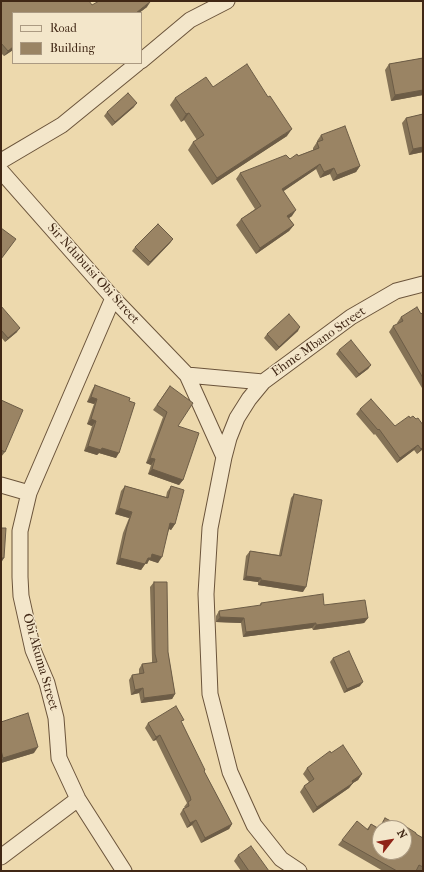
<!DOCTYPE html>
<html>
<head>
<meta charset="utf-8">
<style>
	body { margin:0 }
	#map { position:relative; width:424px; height:872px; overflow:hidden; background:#edd9ad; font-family:"IM FELL French Canon",serif }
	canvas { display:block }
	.frame { position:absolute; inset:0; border:2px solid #402715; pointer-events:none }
	.legend { position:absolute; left:12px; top:12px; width:130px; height:52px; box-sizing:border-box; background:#f3e6ca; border:1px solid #ab9a82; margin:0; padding:5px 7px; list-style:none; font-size:12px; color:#402715 }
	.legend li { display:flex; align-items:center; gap:8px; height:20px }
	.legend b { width:20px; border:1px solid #ab9a82 }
	.north { position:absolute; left:372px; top:820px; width:40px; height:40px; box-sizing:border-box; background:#f3e6ca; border:1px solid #ab9a82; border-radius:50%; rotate:59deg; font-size:11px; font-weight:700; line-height:16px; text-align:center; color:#402715 }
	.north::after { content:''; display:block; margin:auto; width:14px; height:18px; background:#8f2418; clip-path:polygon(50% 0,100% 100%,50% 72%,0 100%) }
</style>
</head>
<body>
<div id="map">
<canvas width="424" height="872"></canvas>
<div class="frame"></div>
<ul class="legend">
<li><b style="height:5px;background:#f3e6ca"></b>Road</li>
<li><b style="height:11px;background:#9a8464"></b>Building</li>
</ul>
<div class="north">N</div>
</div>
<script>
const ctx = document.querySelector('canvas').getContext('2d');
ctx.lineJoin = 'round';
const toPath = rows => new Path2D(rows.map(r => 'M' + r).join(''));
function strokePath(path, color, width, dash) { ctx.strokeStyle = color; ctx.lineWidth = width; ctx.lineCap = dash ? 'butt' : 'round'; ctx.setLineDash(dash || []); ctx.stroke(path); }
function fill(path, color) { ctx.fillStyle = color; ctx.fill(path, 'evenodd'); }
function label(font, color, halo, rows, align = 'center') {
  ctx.font = font + ' "IM FELL French Canon",serif'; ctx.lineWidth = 3; ctx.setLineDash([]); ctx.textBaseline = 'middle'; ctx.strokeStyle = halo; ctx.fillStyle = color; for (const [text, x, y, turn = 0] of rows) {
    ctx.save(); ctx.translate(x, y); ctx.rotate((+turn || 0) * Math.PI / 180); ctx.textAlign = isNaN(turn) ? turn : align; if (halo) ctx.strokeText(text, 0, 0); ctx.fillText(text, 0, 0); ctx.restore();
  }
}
const minor = toPath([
	[141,61,190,20,227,1],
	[1,161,62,125,138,63],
	[1,171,113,298,187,375,224,457,210,528,206,594,210,694,230,772,254,825,281,859,299,871],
	[113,298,29,493,20,531,20,577,21,596,33,650,47,683,56,718,59,758,78,799,124,871],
	[187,375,263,382,351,317,396,291,423,284],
	[224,457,229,438,237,418,249,399,263,382],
	[1,485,29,493],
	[1,857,78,799]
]);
const wall = toPath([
	[1,1,92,5,147,7,139,13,13,13,13,50,4,56,1,53],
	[423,58,423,95,391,101,385,70,389,64],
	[213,87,287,136,212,185,188,150,193,142,197,140,184,120,181,122,170,105,175,98],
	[134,107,112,126,104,116,107,112],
	[423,114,423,152,409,155,402,123,406,118],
	[321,135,360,166,356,172,333,181,330,174,320,178,316,169,283,191,292,216,289,218,294,225,289,231,256,254,236,225,241,219,255,209,236,179,240,173,290,159,313,150,313,148,317,142,317,141],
	[173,239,170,243,148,266,132,251,135,247],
	[1,306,17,332,5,342,1,337],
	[423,312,423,388,422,388,389,332,393,326,398,324,397,323,401,317,421,314],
	[298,331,276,351,264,338,267,334],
	[339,350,371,365,368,369,356,378,336,354],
	[95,385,129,401,116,458,99,453,97,455,84,451,92,426,87,424,94,404,87,402,92,390],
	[170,386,178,426,183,480,179,485,148,474,151,465,146,463,163,417,153,410],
	[1,400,5,452,1,457],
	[360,409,395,426,423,449,417,454,414,450,397,463,375,434,374,435,356,414],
	[125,486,166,497,167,492,171,486,175,524,171,530,169,529,158,563,149,560,147,564,146,563,141,570,116,564,123,533,129,518,115,514,121,491],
	[294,494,303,592,258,585,258,582,243,580,246,556,250,551,279,555,291,498],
	[154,582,168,652,175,694,172,699,141,703,139,693,131,695,129,680,132,675,139,674,139,669,142,664,152,663,152,659,150,587],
	[261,603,324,605,368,618,364,623,313,630,312,628,243,637,241,623,216,622,216,616,219,611,259,606],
	[333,658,360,686,344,693,330,662],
	[1,722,34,753,1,763],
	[148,723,182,723,204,771,232,824,229,829,201,843,192,825,187,828,180,814,183,809,185,808,184,807,187,803,186,801,156,740,153,741,145,728],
	[331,753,362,774,358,780,353,783,349,788,313,813,300,792,304,786,309,782,303,774,307,768],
	[385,818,423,838,423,871,416,870,416,871,383,871,338,845,342,840,367,829,371,824,379,828],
	[238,855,269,871,241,871,234,861]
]);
const shadedWall = toPath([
	[151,1,147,7,139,13,136,13],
	[13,47,13,50,4,56,8,51],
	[423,90,423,95,391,101,395,95],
	[137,103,134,107,112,126,115,122],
	[189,113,184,120,181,122,186,114],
	[292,129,287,136,212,185,217,178],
	[423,147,423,152,409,155,413,149],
	[320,164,316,169,278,195,282,189],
	[360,166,356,172,333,181,337,175],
	[334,168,330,174,320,178,324,172],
	[296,210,292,216,283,222,287,216],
	[294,225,289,231,256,254,260,248],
	[173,239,170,243,148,266,150,262],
	[300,327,298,331,276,351,279,347],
	[20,328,17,332,5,342,8,338],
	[371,365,368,369,356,378,359,374],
	[91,397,97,399,94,404,87,402],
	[91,419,96,421,92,426,87,424],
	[418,445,414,450,397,463,400,458],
	[88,446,102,448,119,453,116,458,99,453,97,455,84,451],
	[423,447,423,449,417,454,421,449],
	[150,458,155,459,151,465,146,463],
	[152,469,183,480,179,485,148,474],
	[119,508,132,512,129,518,115,514],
	[170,523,175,524,171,530,167,528],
	[152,554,162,557,158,563,149,560,147,564,144,563],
	[1,558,4,558,1,563],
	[120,558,145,564,141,570,116,564],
	[246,576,261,578,258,582,243,580],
	[261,580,306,587,303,592,258,585],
	[220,617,244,618,241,623,216,622],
	[368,618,364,623,313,630,316,625],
	[316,623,312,628,243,637,246,632],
	[363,682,360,686,344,693,347,689],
	[143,688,139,693,131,695,135,690],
	[175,694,172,699,141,703,144,698],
	[160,735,156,740,153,741,156,737],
	[38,747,34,753,1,763,1,761,3,758],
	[362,774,358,780,353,783,349,788,313,813,317,807,352,781],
	[196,820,192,825,187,828,190,823],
	[232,824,229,829,201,843,205,838]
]);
const building = toPath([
	[1,1,89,1,92,5,99,1,151,1,136,13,13,13,13,47,8,51,1,43,1,1],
	[423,58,423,90,395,95,389,64,423,58],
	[247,64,268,97,270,96,292,129,217,178,193,142,204,135,189,113,186,114,175,98,206,77,213,87,247,64],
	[128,93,137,103,115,122,107,112,128,93],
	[423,114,423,147,413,149,406,118,423,114],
	[345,126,360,166,337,175,334,168,324,172,320,164,282,189,296,210,287,216,294,225,260,248,241,219,261,206,240,173,286,155,290,159,297,154,298,156,319,148,317,142,323,140,321,135,345,126],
	[158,224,173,239,150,262,135,247,158,224],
	[1,228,16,239,1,259,1,228],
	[1,306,20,328,8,338,1,330,1,306],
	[417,307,421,314,423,312,423,378,393,326,403,321,401,317,417,307],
	[289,314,300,327,279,347,267,334,289,314],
	[351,340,371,365,359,374,339,350,351,340],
	[95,385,130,398,129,401,135,403,119,453,102,448,101,450,88,446,96,421,91,419,97,399,91,397,95,385],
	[170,386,193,403,178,426,199,433,183,480,152,469,155,459,150,458,167,412,157,405,170,386],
	[371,399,395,426,409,416,410,418,413,416,416,419,418,418,423,425,423,447,421,449,418,445,400,458,379,429,378,430,360,409,371,399],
	[1,400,23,410,5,452,1,450,1,400],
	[125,486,168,498,171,486,184,490,175,524,170,523,162,557,152,554,151,558,148,558,145,564,120,558,127,527,132,512,119,508,125,486],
	[294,494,322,500,306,587,261,580,261,578,246,576,250,551,281,556,294,494],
	[1,528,6,528,4,558,1,558,1,528],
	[154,582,167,582,168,652,175,694,144,698,143,688,135,690,132,675,144,673,142,664,157,662,155,654,154,582],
	[323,594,324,605,365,600,368,618,316,625,316,623,246,632,244,618,220,617,219,611,261,605,261,603,323,594],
	[349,651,363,682,347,689,333,658,349,651],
	[176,706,184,720,181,721,205,770,204,771,232,824,205,838,196,820,190,823,183,809,189,806,188,802,191,800,190,796,160,735,156,737,148,723,176,706],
	[28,713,38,747,3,758,1,750,1,722,28,713],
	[343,745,362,774,352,781,353,783,317,807,304,786,314,779,307,768,330,751,331,753,343,745],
	[385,818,404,828,380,828,380,852,404,852,404,828,405,826,416,833,416,834,423,838,423,867,419,865,416,871,397,871,342,840,357,821,368,830,371,824,379,829,385,818],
	[251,846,269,871,249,871,238,855,251,846]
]);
const streetNames = [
	["Sir Ndubuisi Obi Street",93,274,48],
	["Ehme Mbano Street",319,342,-35],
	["Obi Akuma Street",40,662,74]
];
strokePath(minor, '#6b543b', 17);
strokePath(minor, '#f3e6ca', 15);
fill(wall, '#847256');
fill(shadedWall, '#6c5c46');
fill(building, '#9a8464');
strokePath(building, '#6c5c46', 1);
label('13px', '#402715', '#f3e6ca', streetNames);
</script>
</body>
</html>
